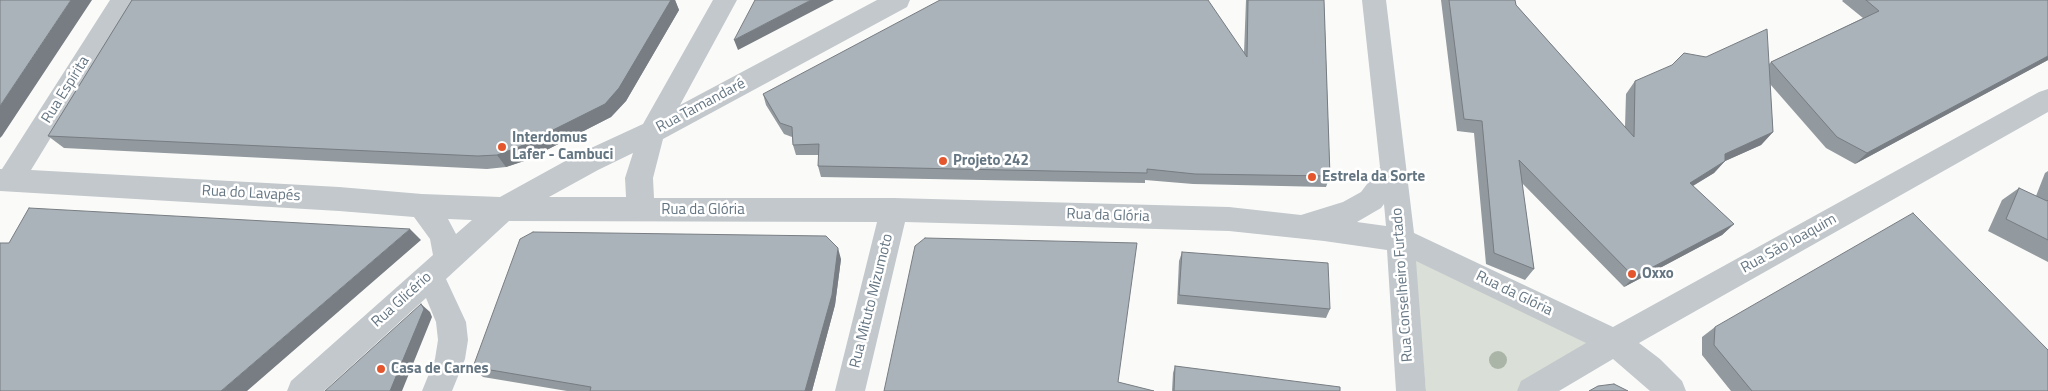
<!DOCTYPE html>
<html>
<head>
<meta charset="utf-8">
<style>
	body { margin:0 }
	canvas { display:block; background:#fafaf8 }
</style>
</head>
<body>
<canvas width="2048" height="391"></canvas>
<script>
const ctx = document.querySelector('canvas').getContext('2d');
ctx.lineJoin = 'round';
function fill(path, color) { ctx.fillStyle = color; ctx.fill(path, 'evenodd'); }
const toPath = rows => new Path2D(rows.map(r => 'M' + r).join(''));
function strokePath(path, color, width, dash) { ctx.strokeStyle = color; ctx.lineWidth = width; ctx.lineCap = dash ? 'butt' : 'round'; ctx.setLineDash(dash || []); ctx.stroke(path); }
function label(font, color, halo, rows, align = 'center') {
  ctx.font = font + ' "Titillium Web",sans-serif'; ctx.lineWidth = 5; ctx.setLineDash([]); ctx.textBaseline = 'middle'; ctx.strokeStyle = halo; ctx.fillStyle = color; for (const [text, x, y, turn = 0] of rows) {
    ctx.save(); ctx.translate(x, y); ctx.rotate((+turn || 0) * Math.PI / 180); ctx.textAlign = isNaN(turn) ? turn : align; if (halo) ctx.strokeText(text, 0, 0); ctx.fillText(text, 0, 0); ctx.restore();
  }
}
const green = toPath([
	[1414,255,1593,346,1517,391,1426,391]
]);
const minor = toPath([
	[110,0,135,0,31,170,339,187,422,194,500,197,578,154,643,124,713,0,737,0,680,105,877,0,910,0,907,7,663,139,653,178,654,198,894,198,1229,207,1301,215,1343,202,1361,192,1380,167,1362,0,1386,0,1414,233,1613,327,2039,92,2048,89,2048,112,1639,343,1660,359,1682,381,1686,391,1650,391,1613,359,1559,391,1517,391,1521,381,1586,343,1416,261,1426,391,1396,391,1387,250,1324,241,1229,231,905,222,865,391,835,391,877,222,509,221,446,279,466,322,468,340,465,359,452,391,422,391,435,359,438,340,436,322,426,298,324,391,287,391,291,381,433,255,430,239,414,217,339,211,0,191,0,169,2,169,110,0],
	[633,153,625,178,626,197,549,197,598,170,633,153],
	[1384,204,1386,226,1357,222,1381,208,1384,204],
	[448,219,472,220,456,234,448,219]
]);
const trees = [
	[1498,360]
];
const wall = toPath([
	[132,0,675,0,679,10,626,101,611,117,527,160,506,167,487,169,64,148,48,136],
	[1246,0,1324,0,1330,176,1326,187,1193,184,1145,180,1145,183,821,177,818,166,819,155,796,155,793,145,792,137,784,134,766,105,763,94,1244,53],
	[1441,0,1515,0,1516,5,1625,127,1626,94,1635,81,1706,57,1769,64,1771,62,1863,18,1842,1,1843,0,2048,0,2048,60,1855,164,1826,148,1770,84,1773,132,1761,145,1725,161,1714,173,1693,186,1734,224,1722,235,1624,287,1522,183,1534,269,1525,280,1486,264,1474,133,1457,131],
	[2048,171,2048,262,1988,231,2002,200,2019,188,2036,196,2045,173],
	[1182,252,1330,309,1326,318,1177,304,1179,261],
	[841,259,835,305,812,391,567,391,483,377,473,367],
	[1715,327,2048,391,1731,391,1702,355,1702,337],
	[1175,366,1340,391,1172,391,1173,373]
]);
const shadedWall = toPath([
	[71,0,92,0,2,136,0,138,0,106],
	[671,0,675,0,679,10,626,101,611,117,527,160,506,167,497,155],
	[811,0,834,0,738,50,734,40],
	[2048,56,2048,60,1855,164,1867,153],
	[1773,132,1761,145,1714,166,1725,154],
	[1725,161,1714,173,1679,194,1690,183],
	[1734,224,1722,235,1624,287,1634,277],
	[410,229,421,240,247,391,221,391],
	[838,248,841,259,835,305,812,391,805,391],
	[421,304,430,312,432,317,402,391,390,391]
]);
const building = toPath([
	[0,0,71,0,0,106,0,0],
	[132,0,671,0,619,88,605,104,519,147,497,155,478,156,48,136,132,0],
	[755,0,811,0,734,40,755,0],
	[940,0,1208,0,1247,57,1248,0,1324,0,1330,176,1195,174,1147,169,1147,173,818,166,819,144,793,145,792,127,780,123,763,94,940,0],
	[1449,0,1515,0,1516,5,1634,137,1635,81,1672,65,1684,53,1706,57,1767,29,1773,132,1725,154,1725,161,1690,183,1734,224,1634,277,1519,160,1534,269,1494,253,1482,121,1464,119,1449,0],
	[1866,0,2048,0,2048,56,1867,153,1837,137,1771,62,1879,11,1866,0],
	[2019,188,2047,201,2048,200,2048,240,2006,219,2019,188],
	[29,208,410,229,221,391,0,391,0,243,9,243,29,208],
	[1913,213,2048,350,2048,391,1752,391,1714,345,1715,327,1913,213],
	[533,232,826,236,838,248,832,295,805,391,590,391,591,387,473,367,520,239,533,232],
	[925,238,1137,243,1118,382,1154,391,884,391,915,246,925,238],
	[1182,252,1328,263,1330,309,1179,295,1182,252],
	[421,304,424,309,390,391,325,391,421,304],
	[1175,366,1340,387,1340,391,1174,391,1175,366],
	[1614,384,1628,391,1589,391,1598,386,1614,384]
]);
const markers = [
	[502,147,5,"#e4572e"],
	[943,161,5,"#e4572e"],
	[1312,177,5,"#e4572e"],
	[1632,274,5,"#e4572e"],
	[381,369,5,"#e4572e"]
];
const streetNames = [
	["Rua Espírita",66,90,-58],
	["Rua Tamandaré",701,106,-28],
	["Rua do Lavapés",251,194,3],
	["Rua da Glória",703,210],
	["Rua da Glória",1108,216,2],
	["Rua São Joaquim",1789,244,-29],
	["Rua Conselheiro Furtado",1403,285,-94],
	["Rua da Glória",1514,294,26],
	["Rua Glicério",402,300,-42],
	["Rua Mituto Mizumoto",872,301,-76]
];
const poiNames = [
	["Interdomus",512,138],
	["Lafer - Cambuci",512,155],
	["Projeto 242",953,161],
	["Estrela da Sorte",1322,177],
	["Oxxo",1642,274],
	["Casa de Carnes",391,369]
];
fill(green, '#dadfd7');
fill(minor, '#c3c8cc');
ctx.fillStyle = '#aab4a7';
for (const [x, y] of trees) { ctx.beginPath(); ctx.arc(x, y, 9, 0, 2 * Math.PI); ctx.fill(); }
fill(wall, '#929a9f');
fill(shadedWall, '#777d82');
fill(building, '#aab3b9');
strokePath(building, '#777d82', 1);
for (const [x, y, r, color] of markers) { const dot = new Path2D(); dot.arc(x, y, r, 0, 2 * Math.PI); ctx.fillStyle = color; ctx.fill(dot); strokePath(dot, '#fff', 2); }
label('15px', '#657683', '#fff', streetNames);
label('bold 15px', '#657683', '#fff', poiNames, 'left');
</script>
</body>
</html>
